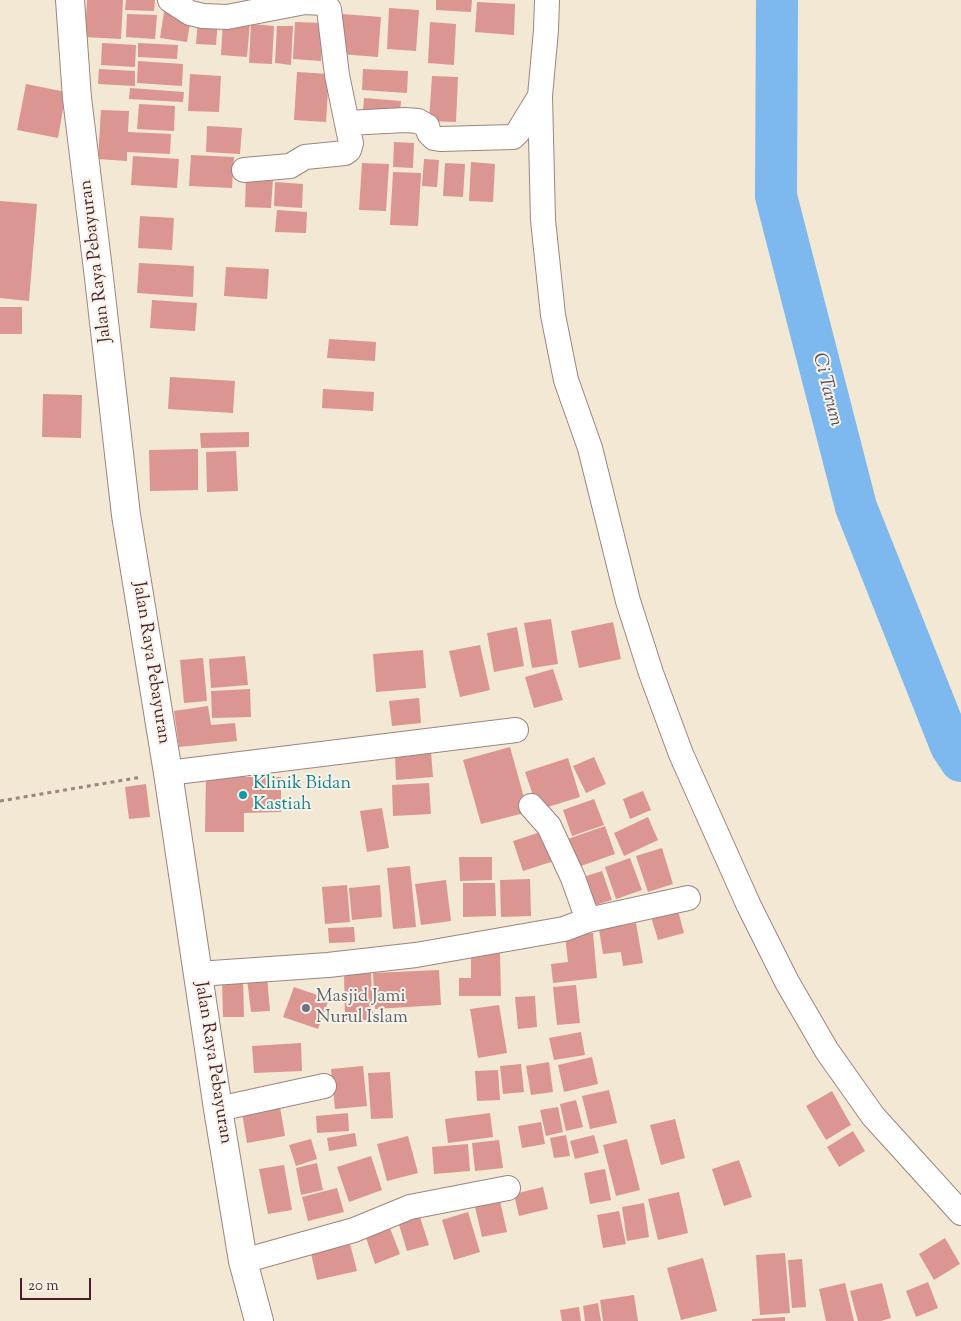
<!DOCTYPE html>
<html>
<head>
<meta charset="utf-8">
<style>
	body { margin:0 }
	#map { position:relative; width:961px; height:1321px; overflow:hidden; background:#f3e8d3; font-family:"Sorts Mill Goudy",serif }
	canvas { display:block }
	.scale { position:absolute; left:20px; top:1278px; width:71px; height:22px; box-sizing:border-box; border:2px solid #4a1f2b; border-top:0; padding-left:6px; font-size:15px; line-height:18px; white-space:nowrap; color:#4a1f2b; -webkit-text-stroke:4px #f7f3e8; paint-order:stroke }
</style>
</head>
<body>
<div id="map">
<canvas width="961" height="1321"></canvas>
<div class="scale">20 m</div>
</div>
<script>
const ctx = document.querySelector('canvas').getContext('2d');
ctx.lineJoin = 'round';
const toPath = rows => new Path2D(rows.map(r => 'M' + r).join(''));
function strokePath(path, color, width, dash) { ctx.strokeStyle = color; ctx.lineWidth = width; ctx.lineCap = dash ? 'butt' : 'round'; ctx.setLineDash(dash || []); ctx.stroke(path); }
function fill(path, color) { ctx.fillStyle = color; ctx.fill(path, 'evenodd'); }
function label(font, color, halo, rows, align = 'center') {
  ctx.font = font + ' "Sorts Mill Goudy",serif'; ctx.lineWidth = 4; ctx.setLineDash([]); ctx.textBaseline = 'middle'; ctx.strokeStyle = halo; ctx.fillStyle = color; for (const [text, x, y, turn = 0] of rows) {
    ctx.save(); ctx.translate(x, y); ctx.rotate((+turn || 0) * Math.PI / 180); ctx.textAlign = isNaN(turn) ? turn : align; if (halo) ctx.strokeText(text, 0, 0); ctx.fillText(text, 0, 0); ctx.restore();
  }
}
const river = toPath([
	[777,0,776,196,856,507,951,746,961,761]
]);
const building = toPath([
	[87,0,123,0,121,39,85,37],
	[126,0,155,0,154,11,125,10],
	[436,0,472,0,471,12,436,10],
	[477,2,515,4,514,35,475,32],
	[389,8,419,10,416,51,387,49],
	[164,12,191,17,187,42,160,38],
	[127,14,157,15,155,39,126,37],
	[342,14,381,17,378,57,340,54],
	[198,19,218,20,216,45,196,44],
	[223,20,250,22,247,57,221,55],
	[295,22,323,23,321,61,293,59],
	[430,22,456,24,454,65,428,63],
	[251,24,274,26,272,64,249,63],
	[277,26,293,26,291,65,275,63],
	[102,43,136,45,135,67,101,65],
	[138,43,178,45,177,59,138,57],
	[138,61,183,64,182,86,137,83],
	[99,69,135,71,135,86,98,84],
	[363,69,408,71,407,93,362,90],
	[297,72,329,74,326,122,294,120],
	[190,74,221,76,219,112,188,111],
	[432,76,458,77,456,122,429,121],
	[26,84,66,92,58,138,17,130],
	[130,88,184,92,183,102,129,99],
	[364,98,401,101,400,113,363,111],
	[139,104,175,106,174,131,137,129],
	[101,110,129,111,128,132,171,134,170,154,127,152,127,161,98,159],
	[207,126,242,128,240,154,206,152],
	[394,142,414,143,413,168,393,167],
	[191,155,234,157,232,188,189,186],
	[133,156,179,159,177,188,131,185],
	[424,159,439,160,437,187,422,186],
	[471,162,495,164,493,202,469,201],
	[362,163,389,164,386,211,359,210],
	[445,163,465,164,463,197,443,196],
	[393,172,421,173,418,226,390,225],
	[246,177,273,179,271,208,245,207],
	[275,182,303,184,302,208,274,206],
	[0,201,37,204,29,301,0,298],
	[277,210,307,212,306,233,275,232],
	[140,216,174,218,172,250,138,248],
	[139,263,194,266,193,297,137,293],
	[226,267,269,269,267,299,224,296],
	[152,300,197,303,195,331,150,328],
	[0,307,22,307,22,334,0,334],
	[329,339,376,342,375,361,327,358],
	[170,377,235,381,233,413,168,409],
	[323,389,374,392,373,411,322,408],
	[43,394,82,395,81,438,42,437],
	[249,432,249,447,201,448,200,433],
	[198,449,198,490,150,491,149,450],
	[236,451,238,491,207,492,206,452],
	[551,619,558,664,532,668,524,623],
	[613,622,621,659,579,668,571,631],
	[517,627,524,666,494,672,487,633],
	[480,645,490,690,460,697,449,651],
	[423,650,426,688,376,692,373,654],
	[245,656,248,685,211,688,209,659],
	[203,658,207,701,184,703,180,660],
	[553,669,563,700,534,708,525,677],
	[250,689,251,717,212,718,211,691],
	[419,698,421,723,392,726,389,701],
	[208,706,211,725,235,723,237,741,179,747,174,711],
	[510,747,528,812,481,824,463,760],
	[431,752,433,777,396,780,395,755],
	[594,757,606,784,586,793,573,766],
	[568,758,580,797,538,810,525,772],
	[206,777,281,777,281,812,244,813,244,832,205,832],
	[429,783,431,814,393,816,392,785],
	[146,784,150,817,129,819,125,787],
	[643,791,651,810,630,819,623,799],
	[594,799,604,825,572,836,563,810],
	[382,808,389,848,367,852,360,811],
	[648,817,658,840,624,856,614,833],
	[605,826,615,854,578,867,568,839],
	[547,830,557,860,523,871,513,841],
	[662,848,673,884,648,892,636,856],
	[459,857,492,857,492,880,460,881],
	[630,858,642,890,616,899,605,867],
	[410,866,416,927,393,929,387,868],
	[602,871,612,900,592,906,583,877],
	[530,879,531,916,501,917,500,880],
	[446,880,451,921,421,925,415,884],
	[463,883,495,883,496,916,463,917],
	[347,885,350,922,325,924,322,887],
	[380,885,382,917,352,920,349,888],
	[676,903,684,933,658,940,649,910],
	[636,923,643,963,623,966,621,952,603,954,599,929],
	[354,927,355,942,329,943,328,928],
	[593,933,597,978,553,983,551,964,568,962,565,936],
	[500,953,501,996,459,996,459,978,471,978,471,954],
	[439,970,441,1005,375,1009,373,973],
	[371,972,373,1020,345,1021,344,973],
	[267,977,270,1011,251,1012,247,979],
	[243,978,244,1017,223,1017,222,979],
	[576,985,580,1023,557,1025,553,987],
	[294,987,329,999,318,1029,283,1017],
	[535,996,537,1027,518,1029,515,997],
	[499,1005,507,1053,478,1058,470,1009],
	[581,1032,585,1055,554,1060,549,1038],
	[301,1043,302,1071,254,1073,252,1046],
	[592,1057,598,1084,564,1092,558,1065],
	[549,1062,553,1092,531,1095,526,1066],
	[521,1064,524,1092,503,1094,500,1066],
	[363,1066,367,1106,335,1109,331,1069],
	[498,1070,500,1100,477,1101,475,1071],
	[390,1072,393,1118,371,1119,368,1073],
	[609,1090,617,1123,590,1129,582,1096],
	[832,1091,851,1125,826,1140,806,1106],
	[576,1100,583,1127,566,1131,560,1104],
	[280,1107,285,1136,247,1143,242,1113],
	[558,1107,563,1132,546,1136,540,1110],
	[348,1113,349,1131,317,1133,316,1116],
	[490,1113,493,1137,448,1143,445,1119],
	[675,1119,685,1158,661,1165,650,1125],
	[541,1122,545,1144,522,1148,518,1126],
	[853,1131,865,1151,839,1167,827,1147],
	[355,1133,357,1146,329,1151,327,1138],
	[566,1135,570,1156,554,1158,550,1138],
	[594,1135,599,1153,575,1159,570,1141],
	[408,1136,418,1173,387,1181,377,1144],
	[311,1139,317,1159,296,1166,289,1145],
	[627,1139,640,1190,616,1196,603,1145],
	[499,1140,503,1168,475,1171,472,1143],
	[468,1144,470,1171,434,1174,432,1147],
	[371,1156,382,1190,349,1202,337,1167],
	[739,1160,752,1197,724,1206,712,1169],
	[317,1163,323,1190,301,1195,296,1168],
	[284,1165,292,1210,268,1214,259,1169],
	[605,1169,611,1200,590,1204,584,1173],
	[543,1187,548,1209,519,1216,514,1194],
	[337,1188,344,1212,308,1221,302,1197],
	[498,1192,507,1232,482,1237,473,1198],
	[679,1192,688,1233,658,1240,648,1199],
	[644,1203,649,1237,627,1241,622,1207],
	[418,1211,429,1245,407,1251,397,1218],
	[619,1211,626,1244,603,1248,597,1215],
	[468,1212,480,1252,454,1260,442,1220],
	[388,1223,400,1254,375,1264,364,1232],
	[945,1238,960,1264,934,1280,919,1254],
	[349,1240,357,1271,317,1280,310,1249],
	[785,1253,790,1313,760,1315,756,1255],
	[703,1258,717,1311,681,1320,667,1268],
	[802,1259,806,1307,792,1308,788,1260],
	[928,1282,938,1308,916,1317,906,1291],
	[845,1283,854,1321,826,1321,819,1289],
	[882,1283,891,1318,881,1321,858,1321,850,1291],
	[634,1295,638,1321,603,1321,600,1300],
	[598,1303,601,1321,585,1321,583,1306],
	[579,1307,581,1321,562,1321,560,1310],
	[785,1317,785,1321,752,1321,752,1319]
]);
const path = toPath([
	[0,801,142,777]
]);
const street = toPath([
	[170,0,190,13,203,16,227,17,305,2,323,3,329,9,337,75,351,143,349,150,345,153,305,157,290,166,244,170],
	[547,0,546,30,540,96,543,220,553,315,566,380,590,448,628,601,651,673,681,754,749,906,787,982,827,1051,873,1116,961,1213],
	[347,123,405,120,418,121,427,126,429,133,434,138,440,139,513,137,518,132,540,96],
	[168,773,516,730],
	[531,806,549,826,573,878,588,920],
	[198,974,328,965,416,955,564,929,588,920,688,898],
	[218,1109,324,1086],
	[243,1261,354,1230,410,1207,508,1188]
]);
const secondary = toPath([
	[70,0,77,98,99,278,126,515,168,773,218,1109,243,1261,259,1321]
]);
const markers = [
	[243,795,5,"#0f9aa8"],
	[306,1008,5,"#6b7280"]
];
const streetNames = [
	["Jalan Raya Pebayuran",97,261,-97],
	["Jalan Raya Pebayuran",150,663,81],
	["Jalan Raya Pebayuran",212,1063,81]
];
const cultureNames = [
	["Klinik Bidan",253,785],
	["Kastiah",253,806]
];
const worshipNames = [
	["Masjid Jami",316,998],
	["Nurul Islam",316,1019]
];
const waterNames = [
	["Ci Tarum",826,390,76]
];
strokePath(river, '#7db9ef', 42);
fill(building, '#db9691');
strokePath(street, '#9e847f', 26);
strokePath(secondary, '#9e847f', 30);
strokePath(path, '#9e847f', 3, [4, 4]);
strokePath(street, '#fff', 24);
strokePath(secondary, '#fff', 28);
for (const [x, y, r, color] of markers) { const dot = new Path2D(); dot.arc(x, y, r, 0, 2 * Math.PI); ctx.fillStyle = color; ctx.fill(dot); strokePath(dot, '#f7f3e8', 2); }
label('18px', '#4a1f2b', '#f7f3e8', streetNames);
label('18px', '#0d838f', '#f7f3e8', cultureNames, 'left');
label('18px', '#5b616d', '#f7f3e8', worshipNames, 'left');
label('italic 19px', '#594d66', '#f7f3e8', waterNames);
</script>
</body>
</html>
